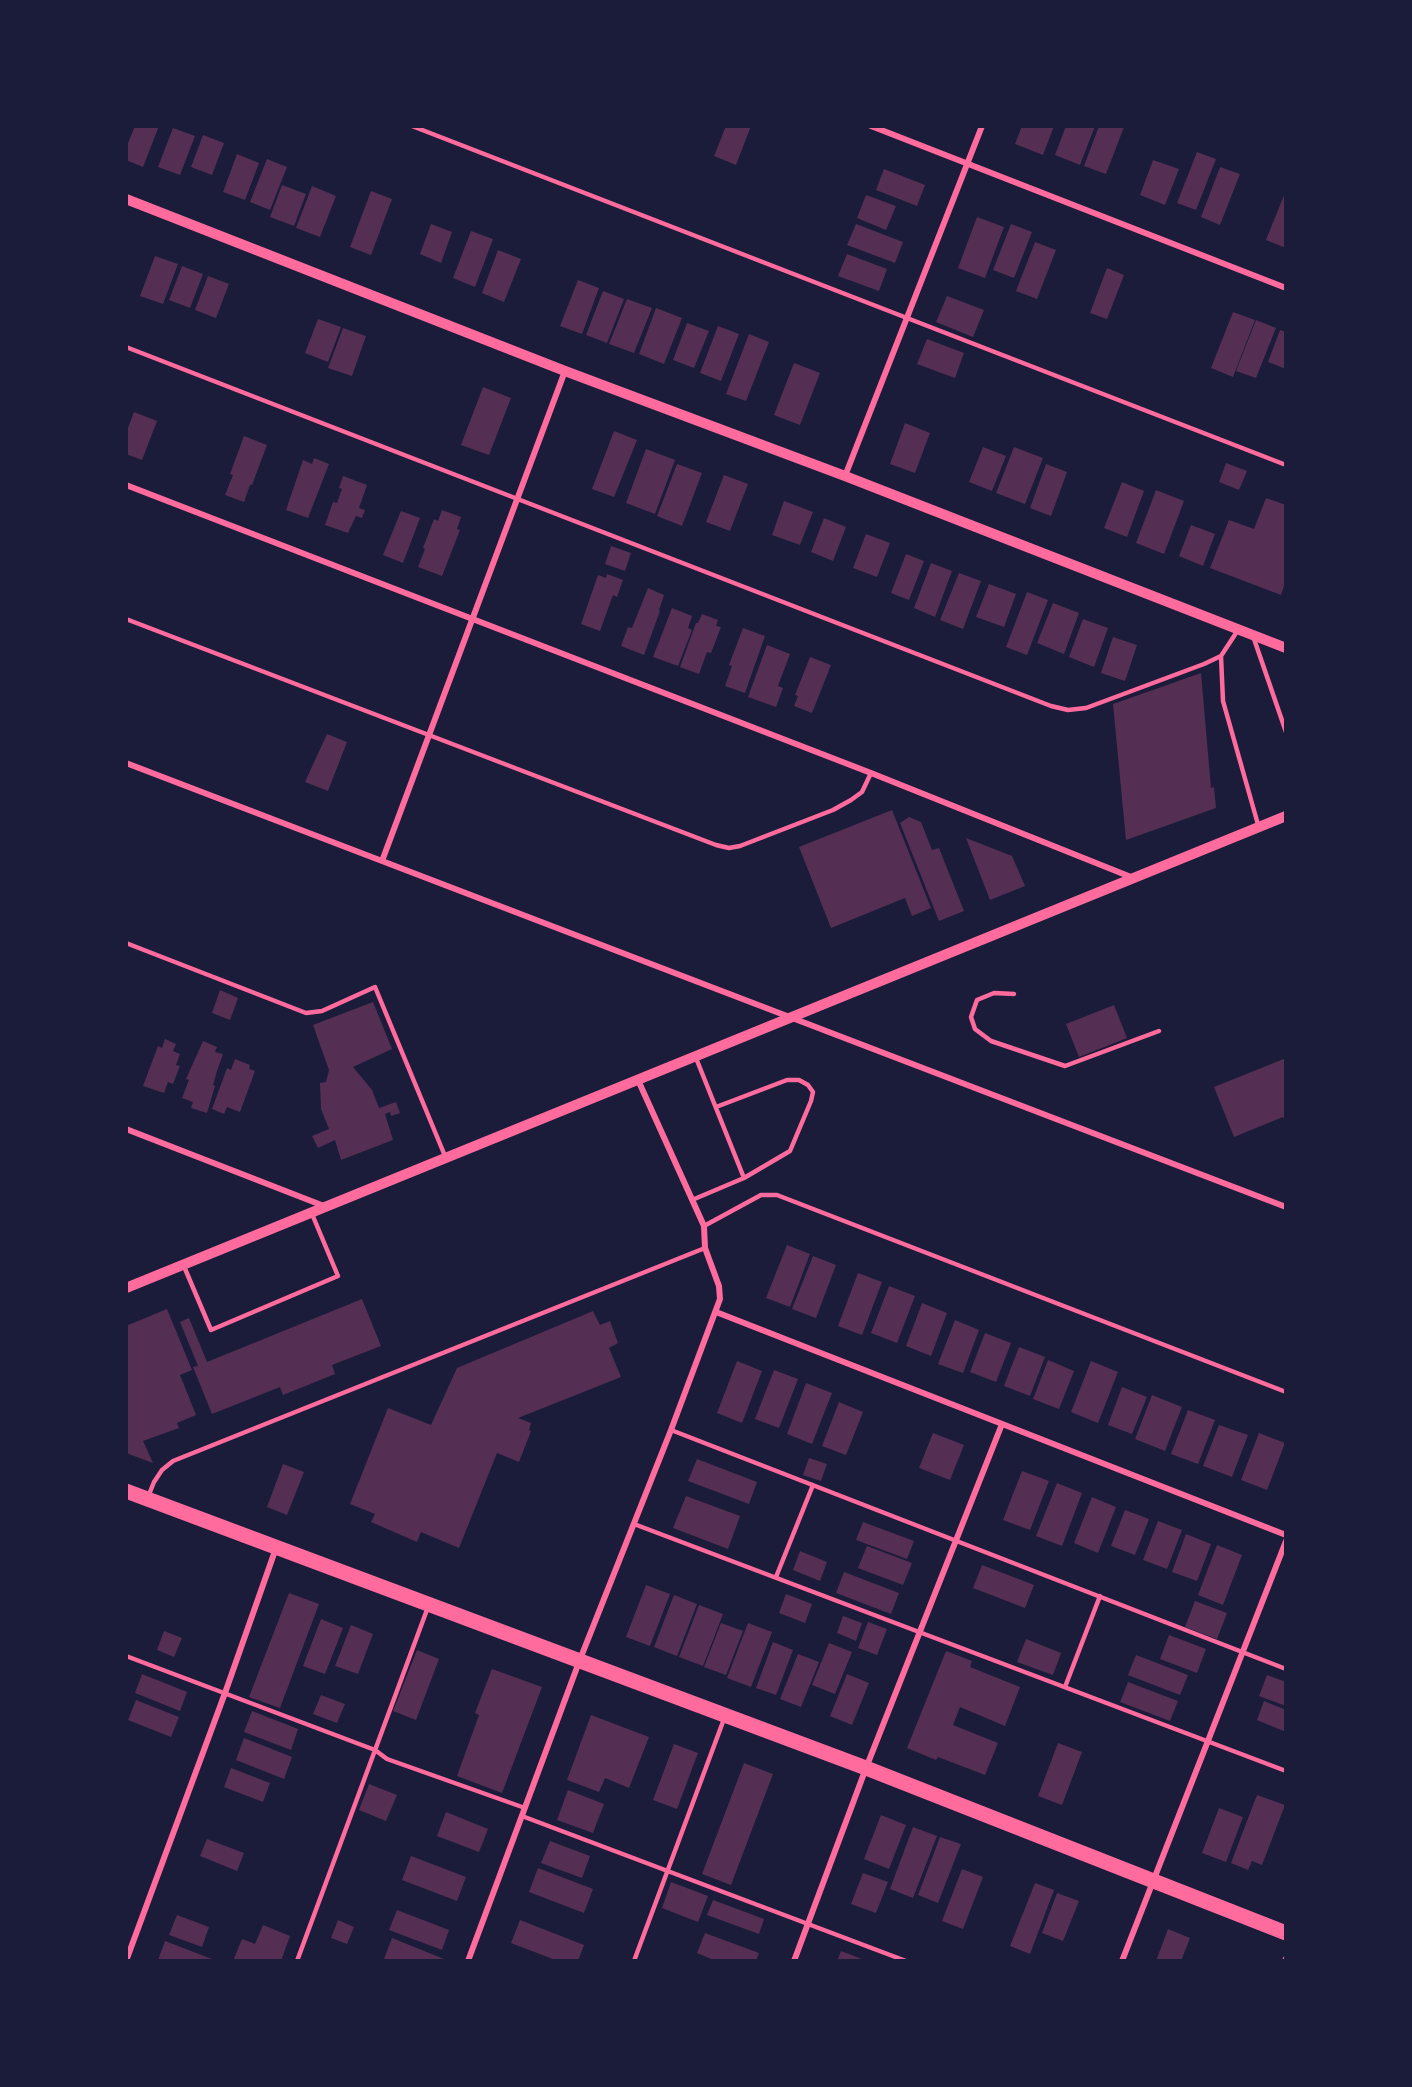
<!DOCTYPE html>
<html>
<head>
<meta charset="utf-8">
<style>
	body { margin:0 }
	#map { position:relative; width:1412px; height:2087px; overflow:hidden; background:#1b1b3a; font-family:"Source Sans 3",sans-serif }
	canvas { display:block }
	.frame { position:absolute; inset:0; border:128px solid #1b1b3a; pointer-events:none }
</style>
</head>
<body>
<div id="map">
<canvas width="1412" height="2087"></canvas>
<div class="frame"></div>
</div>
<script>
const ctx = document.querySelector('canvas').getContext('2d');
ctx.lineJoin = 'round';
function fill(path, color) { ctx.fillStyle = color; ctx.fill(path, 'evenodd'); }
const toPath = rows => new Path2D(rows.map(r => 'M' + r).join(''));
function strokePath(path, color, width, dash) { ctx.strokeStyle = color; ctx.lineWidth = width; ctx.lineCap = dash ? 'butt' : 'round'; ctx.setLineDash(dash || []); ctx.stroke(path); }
const building = toPath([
	[135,126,159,126,143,167,126,160,126,148],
	[726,126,751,126,736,165,714,156],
	[1022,126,1054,126,1043,155,1015,144],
	[1066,126,1095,126,1080,165,1055,155],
	[1099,126,1124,127,1106,174,1084,166],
	[173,128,195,136,180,175,158,167],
	[203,135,224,143,212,175,191,167],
	[1197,152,1216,159,1196,210,1177,203],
	[237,154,259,163,245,200,223,192],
	[267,159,287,167,270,210,250,202],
	[1153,160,1179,169,1165,205,1140,195],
	[1220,167,1240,174,1220,225,1201,217],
	[884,169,925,185,917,206,876,190],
	[282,185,306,194,294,226,270,217],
	[312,186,336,196,320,237,296,228],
	[1286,190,1286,248,1266,240],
	[371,191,392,199,371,255,350,247],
	[866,195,896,206,886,230,857,218],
	[977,217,1004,227,985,278,958,268],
	[431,224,452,232,441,263,420,254],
	[856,224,903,242,895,263,847,245],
	[1011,224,1032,232,1014,278,993,270],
	[471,231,493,239,475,287,453,278],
	[1035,242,1056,250,1037,299,1016,291],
	[498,250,521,259,504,302,482,293],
	[847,254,887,269,879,291,838,276],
	[155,256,178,264,163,304,140,296],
	[182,266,203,274,190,308,169,300],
	[1107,268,1124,275,1107,319,1090,313],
	[208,276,229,284,216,318,195,310],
	[578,280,599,288,582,334,560,326],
	[603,291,624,299,607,343,586,335],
	[947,296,984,310,973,337,936,322],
	[627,299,652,308,634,353,609,344],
	[656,308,682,318,664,364,639,354],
	[1233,312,1255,320,1233,377,1211,368],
	[318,319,341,327,328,362,305,353],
	[1256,320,1276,328,1256,378,1236,371],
	[687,323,709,331,694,368,673,360],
	[718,326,739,334,721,381,700,373],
	[343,328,366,336,352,376,328,368],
	[1280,330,1286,332,1286,369,1268,362],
	[749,334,769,342,746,401,726,394],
	[927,339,964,353,955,378,917,364],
	[794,363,820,373,800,425,774,415],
	[483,387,511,398,489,455,461,445],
	[134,412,157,421,142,460,126,454,126,433],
	[905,423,930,433,915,473,890,464],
	[614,431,637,440,614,497,592,489],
	[244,436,267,445,252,485,250,485,244,502,225,495,233,475,230,474],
	[983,447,1006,456,992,491,969,482],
	[1014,447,1043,458,1025,504,996,493],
	[646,449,675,460,655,514,626,503],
	[314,458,329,464,308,518,286,510,303,460,312,464],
	[1226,463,1247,471,1239,490,1219,482],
	[677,464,702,473,682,526,657,516],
	[1046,464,1067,472,1051,516,1030,508],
	[724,475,748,484,730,531,706,522],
	[343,476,367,485,359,508,365,510,362,518,356,516,348,533,325,525,333,502,337,503,342,489,339,488],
	[1122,482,1144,491,1127,537,1104,528],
	[1156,490,1184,501,1164,554,1136,543],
	[1266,498,1286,505,1286,580,1281,595,1210,568,1229,520,1254,529],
	[784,501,813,512,800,545,772,535],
	[442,510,461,517,457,529,460,530,442,576,418,567,425,549,423,548,434,519,438,521],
	[401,511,420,518,403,563,383,555],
	[824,518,846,527,833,561,811,552],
	[1191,525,1215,534,1203,566,1179,556],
	[866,534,890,543,877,577,853,568],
	[611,546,631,553,625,571,605,564],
	[906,554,924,561,909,600,891,593],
	[931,563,952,571,935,617,914,608],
	[959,573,981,581,963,629,940,620],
	[607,574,623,580,617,597,613,595,600,631,581,624,598,575,606,578],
	[989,584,1016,594,1004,627,976,617],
	[648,588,664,595,659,610,660,611,644,655,621,646,628,627,632,628],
	[1027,592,1048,600,1027,655,1006,647],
	[1053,603,1079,613,1064,654,1037,643],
	[672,608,692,616,688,628,692,630,678,666,653,657],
	[702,614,718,620,716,626,721,627,711,653,707,652,699,674,680,667,696,623,698,623],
	[1083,619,1108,628,1094,667,1069,657],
	[743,628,765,636,745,693,725,686,732,666,729,665],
	[1113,637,1137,645,1125,681,1101,673],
	[767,645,790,654,778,686,783,688,776,707,748,697],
	[810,657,831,665,812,713,794,706,798,696,795,695],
	[1201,673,1211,788,1214,787,1216,808,1126,840,1113,704],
	[327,734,347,742,328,791,305,782],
	[892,810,931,908,912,916,905,898,831,928,799,847],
	[909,817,921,822,932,850,939,848,964,911,939,921,900,823],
	[966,838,1012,856,1025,886,990,900],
	[220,990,238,998,230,1020,212,1013],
	[373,1002,392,1049,353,1067,372,1090,379,1108,396,1102,400,1113,391,1116,390,1112,385,1114,393,1140,341,1160,335,1140,318,1148,312,1136,329,1129,321,1109,320,1083,326,1082,329,1070,313,1025],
	[1114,1005,1127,1038,1079,1057,1066,1024],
	[165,1039,176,1044,173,1051,180,1054,176,1065,180,1066,173,1084,168,1082,164,1093,143,1086,158,1046,162,1048],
	[203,1041,217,1047,215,1052,223,1054,217,1071,213,1085,215,1086,207,1113,191,1108,193,1102,182,1098,189,1080,186,1079],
	[1286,1058,1286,1123,1283,1117,1234,1137,1214,1087],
	[235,1059,250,1065,249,1069,255,1071,240,1112,227,1107,224,1114,212,1109,227,1068,231,1070],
	[787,1245,810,1254,790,1307,766,1298],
	[813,1256,836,1265,816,1318,792,1309],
	[858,1273,882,1282,862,1335,838,1326],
	[889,1286,915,1296,897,1343,871,1333],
	[362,1299,381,1346,332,1365,335,1374,283,1395,280,1387,212,1414,193,1367,198,1366,180,1322,189,1318,207,1362],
	[922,1303,947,1313,931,1356,906,1346],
	[167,1309,192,1370,180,1375,196,1415,177,1423,179,1428,143,1441,153,1463,126,1453,126,1326],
	[593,1311,600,1325,610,1321,618,1343,609,1348,621,1377,518,1418,531,1423,529,1430,531,1431,519,1462,497,1453,459,1548,421,1532,417,1542,371,1522,375,1514,350,1504,388,1408,431,1425,457,1368],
	[955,1320,979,1330,963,1373,938,1364],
	[985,1333,1011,1343,996,1382,970,1372],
	[1019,1347,1045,1357,1030,1396,1004,1386],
	[1048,1360,1074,1371,1059,1409,1033,1399],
	[737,1361,762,1371,742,1423,717,1413],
	[1091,1361,1118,1372,1098,1423,1071,1412],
	[774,1370,798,1379,779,1428,755,1419],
	[806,1383,832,1393,812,1444,787,1434],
	[1122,1387,1147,1397,1132,1434,1108,1425],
	[1152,1395,1182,1407,1165,1451,1135,1439],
	[839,1402,863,1412,846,1455,822,1446],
	[1188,1410,1215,1420,1198,1464,1171,1454],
	[1219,1425,1248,1435,1232,1477,1203,1466],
	[933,1433,964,1445,950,1480,919,1468],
	[1259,1433,1285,1443,1267,1490,1241,1480],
	[809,1458,827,1464,821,1481,803,1475],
	[697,1459,757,1482,749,1504,688,1481],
	[283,1464,304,1472,287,1515,267,1507],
	[1022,1471,1049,1481,1030,1530,1003,1520],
	[1057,1483,1082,1493,1062,1546,1036,1536],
	[686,1496,740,1516,728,1549,673,1528],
	[1092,1497,1116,1507,1098,1553,1074,1543],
	[1125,1510,1149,1519,1135,1555,1111,1546],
	[1158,1521,1182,1530,1167,1569,1143,1560],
	[863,1522,914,1541,907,1559,856,1540],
	[1186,1534,1211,1544,1197,1581,1172,1572],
	[1217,1545,1242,1555,1223,1605,1198,1595],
	[867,1546,912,1563,903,1585,858,1568],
	[800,1551,827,1562,820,1581,793,1570],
	[982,1565,1034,1585,1025,1608,973,1588],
	[844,1572,899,1593,891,1614,836,1593],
	[646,1585,670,1594,650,1646,626,1637],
	[289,1593,319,1604,280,1708,249,1697],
	[786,1594,812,1604,805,1623,779,1613],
	[674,1595,697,1604,677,1656,654,1647],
	[1195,1601,1227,1613,1217,1639,1185,1627],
	[699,1605,723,1614,703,1666,679,1657],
	[843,1616,862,1623,856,1641,837,1633],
	[321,1619,343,1628,325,1674,303,1666],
	[868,1622,887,1629,877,1655,858,1648],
	[721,1623,743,1631,726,1675,704,1667],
	[748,1623,772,1632,751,1687,727,1678],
	[351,1625,373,1634,358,1674,335,1666],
	[164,1631,182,1638,174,1657,157,1650],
	[1169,1635,1206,1649,1197,1673,1160,1659],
	[1026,1639,1061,1653,1053,1675,1017,1662],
	[773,1642,793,1650,776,1695,756,1688],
	[829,1643,852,1652,835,1694,812,1685],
	[417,1650,439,1659,416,1720,393,1711],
	[946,1651,972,1661,970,1667,1020,1687,1005,1726,960,1707,953,1725,998,1743,985,1775,938,1757,936,1760,907,1748],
	[798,1654,819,1662,801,1707,780,1699],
	[1136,1655,1188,1675,1180,1695,1128,1675],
	[492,1669,542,1687,502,1793,457,1776,479,1715,475,1713],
	[142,1674,187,1692,180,1711,135,1693],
	[847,1674,869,1683,852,1725,830,1716],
	[1267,1675,1286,1682,1286,1706,1259,1696],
	[1128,1682,1178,1701,1170,1721,1120,1702],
	[321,1695,345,1704,337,1723,313,1714],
	[136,1700,179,1717,171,1737,128,1720],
	[1264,1701,1286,1710,1286,1732,1257,1720],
	[252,1711,298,1729,291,1750,244,1732],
	[591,1715,649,1737,629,1788,605,1778,599,1792,567,1780],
	[244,1738,292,1757,284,1779,236,1760],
	[1058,1743,1082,1752,1062,1805,1038,1796],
	[674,1744,698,1753,677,1809,653,1800],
	[744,1763,773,1774,731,1885,702,1874],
	[231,1768,270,1783,263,1802,224,1787],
	[369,1784,397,1795,386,1821,359,1810],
	[568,1790,604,1804,593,1833,557,1820],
	[1257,1795,1285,1805,1262,1865,1252,1861,1248,1870,1231,1863],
	[1219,1808,1243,1817,1226,1862,1202,1853],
	[446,1812,488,1829,479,1852,437,1836],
	[881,1815,906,1825,889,1869,864,1859],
	[913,1827,937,1836,913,1898,890,1889],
	[940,1837,961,1844,938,1903,918,1895],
	[207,1839,244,1853,237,1871,200,1856],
	[550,1841,590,1856,582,1878,541,1863],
	[411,1856,466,1877,457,1901,402,1880],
	[538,1868,593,1889,584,1913,529,1892],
	[962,1869,983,1877,963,1929,942,1921],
	[863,1873,888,1882,876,1913,851,1904],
	[671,1882,708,1896,698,1922,662,1908],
	[1035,1883,1054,1890,1030,1954,1010,1946],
	[1057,1893,1079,1901,1063,1941,1042,1933],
	[713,1900,764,1919,759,1934,707,1915],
	[397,1910,449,1930,442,1950,389,1930],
	[177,1915,209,1927,202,1947,169,1935],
	[338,1920,354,1927,347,1944,331,1938],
	[520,1920,584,1945,578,1961,558,1961,511,1943],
	[263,1925,290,1936,281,1961,233,1961,242,1939,255,1944],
	[1168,1929,1190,1938,1181,1961,1156,1961],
	[705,1933,759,1953,756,1961,716,1961,697,1953],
	[392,1938,444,1959,443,1961,390,1961,384,1959],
	[165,1941,217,1961,158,1960],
	[841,1951,867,1961,837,1961]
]);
const service = toPath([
	[412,126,1286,465],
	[126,347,1051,706,1068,710,1086,708,1204,664,1221,656,1238,630],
	[126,619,716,845,729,848,740,846,833,810,851,800,862,792,871,773],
	[1253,636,1286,732],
	[1221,656,1223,701,1259,828],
	[126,943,306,1013,322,1011,375,987,445,1156],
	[1014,994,994,993,977,1000,971,1017,975,1029,991,1041,1065,1066,1159,1031],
	[716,1107,787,1080,799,1080,808,1085,813,1092,811,1101,790,1151,744,1178],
	[692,1200,744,1178,696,1058],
	[704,1226,761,1195,777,1195,1286,1392],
	[183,1264,211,1330,338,1276,312,1214],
	[671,1430,1286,1669],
	[148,1497,154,1482,162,1470,173,1461,705,1248],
	[634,1524,1286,1771],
	[776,1577,813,1485],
	[126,1656,375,1750,387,1759,525,1808],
	[1065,1687,1100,1596],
	[522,1816,906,1961],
	[297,1961,428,1607],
	[634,1961,724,1719],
	[1284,1961,1286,1957]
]);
const minor = toPath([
	[871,126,1286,288],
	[845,476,982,126],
	[126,485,871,773,1131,877],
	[126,763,1286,1207],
	[382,861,565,371],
	[126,1129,324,1206],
	[716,1312,1286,1535],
	[126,1961,225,1693,276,1548],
	[468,1961,579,1662,671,1430,720,1299,719,1286,705,1248,704,1226,638,1080],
	[794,1961,866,1768,1002,1424],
	[1122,1961,1286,1541]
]);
const tertiary = toPath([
	[126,199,565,371,845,476,1286,648],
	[126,1288,1286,816]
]);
const primary = toPath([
	[126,1491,866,1768,1286,1933]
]);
fill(building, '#542f53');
strokePath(service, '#ff6b9d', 4.5);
strokePath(minor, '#ff6b9d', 6);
strokePath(tertiary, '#ff6b9d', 10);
strokePath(primary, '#ff6b9d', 15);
</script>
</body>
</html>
